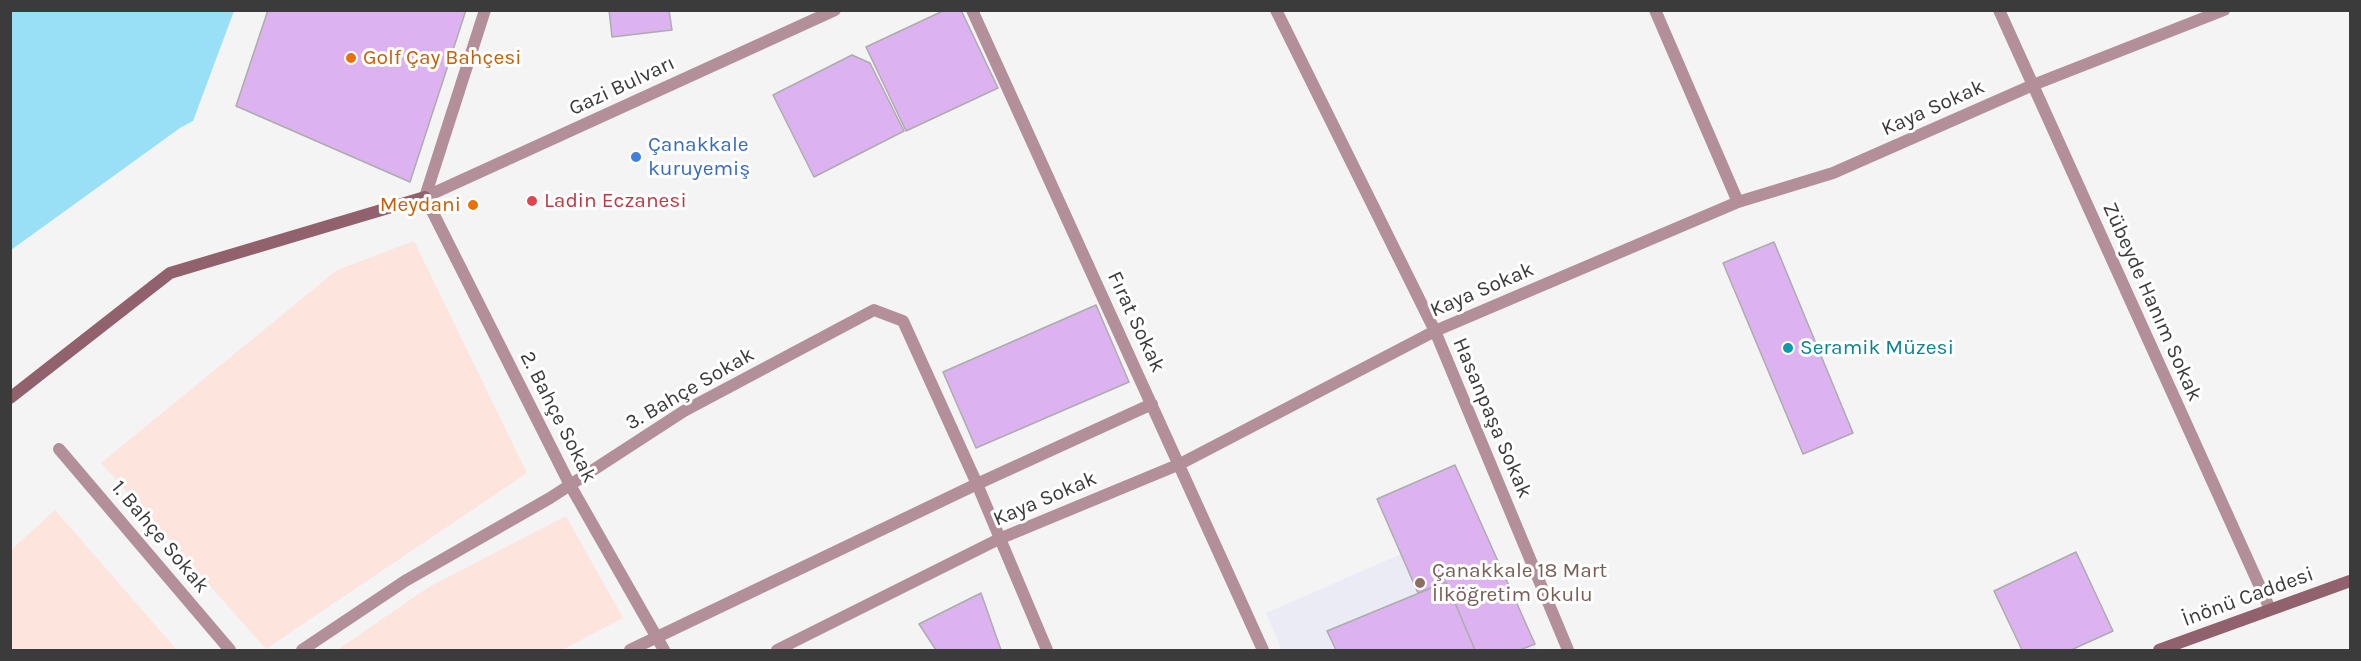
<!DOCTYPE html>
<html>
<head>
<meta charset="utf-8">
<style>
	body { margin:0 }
	#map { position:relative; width:2361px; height:661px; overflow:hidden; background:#f4f4f5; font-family:Karla,sans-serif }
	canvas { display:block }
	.frame { position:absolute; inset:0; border:12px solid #3b3b3b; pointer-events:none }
</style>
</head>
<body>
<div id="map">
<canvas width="2361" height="661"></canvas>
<div class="frame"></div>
</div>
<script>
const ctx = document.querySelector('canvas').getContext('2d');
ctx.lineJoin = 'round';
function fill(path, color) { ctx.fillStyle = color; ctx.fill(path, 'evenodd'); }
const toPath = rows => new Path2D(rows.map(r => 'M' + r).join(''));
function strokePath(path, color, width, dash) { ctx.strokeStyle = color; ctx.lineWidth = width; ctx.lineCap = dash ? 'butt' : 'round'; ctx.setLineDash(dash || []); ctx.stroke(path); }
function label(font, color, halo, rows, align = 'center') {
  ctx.font = font + ' Karla,sans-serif'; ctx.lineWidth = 6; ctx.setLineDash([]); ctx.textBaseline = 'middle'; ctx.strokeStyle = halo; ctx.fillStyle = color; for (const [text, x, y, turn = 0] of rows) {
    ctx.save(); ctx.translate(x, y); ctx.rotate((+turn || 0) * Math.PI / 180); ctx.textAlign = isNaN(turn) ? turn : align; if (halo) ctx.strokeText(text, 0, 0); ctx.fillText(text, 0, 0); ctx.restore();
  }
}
const commercial = toPath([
	[414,241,527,473,266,649,101,463,337,270],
	[55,510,177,650,11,650,11,550],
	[566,516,623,618,562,650,337,650,429,587]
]);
const built = toPath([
	[1455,465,1537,650,1282,650,1266,613,1401,554,1377,499]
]);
const water = toPath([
	[11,10,234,11,193,121,180,128,11,250]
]);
const building = toPath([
	[268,10,466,10,410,182,236,106,268,10],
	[609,10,669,10,672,30,612,37,609,10],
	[945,10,961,10,998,88,906,131,866,47,945,10],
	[852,55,870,63,904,131,814,177,773,95,852,55],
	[1774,242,1853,433,1803,454,1723,263,1774,242],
	[1096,305,1129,382,976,448,943,372,1096,305],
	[1455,465,1535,644,1520,650,1475,650,1446,582,1418,593,1377,499,1455,465],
	[2076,552,2113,631,2071,650,2022,650,1994,591,2076,552],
	[1446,582,1475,650,1336,650,1327,631,1446,582],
	[981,593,1001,650,936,650,919,624,981,593]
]);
const street = toPath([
	[972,10,1263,650],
	[1276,10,1435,331,1568,650],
	[1655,10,1738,202],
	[1999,10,2270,609],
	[425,197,570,485,664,650],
	[425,197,835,10],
	[425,197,485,10],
	[59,449,230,650],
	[302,650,405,581,550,498,684,411,874,310,903,321,977,484,1047,650],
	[630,650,977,484,1152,404],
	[777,650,999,539,1180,464,1435,331,1738,202,1833,173,2033,85,2224,10]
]);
const secondary = toPath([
	[10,398,170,273,425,197],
	[2159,650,2350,581]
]);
const markers = [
	[351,58,6,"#e8710a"],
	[636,157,6,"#3f7fe0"],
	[532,201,6,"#e0444e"],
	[473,205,6,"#e8710a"],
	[1788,348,6,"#0f9aa8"],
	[1420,583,6,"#8d6e63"]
];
const foodNames = [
	["Golf Çay Bahçesi",363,58],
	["Meydani",461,205,"right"]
];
const streetNames = [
	["Gazi Bulvarı",622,86,-25],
	["Kaya Sokak",1933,108,-24],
	["Kaya Sokak",1482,290,-23],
	["Zübeyde Hanım Sokak",2152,302,66],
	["Fırat Sokak",1136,322,65],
	["3. Bahçe Sokak",690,389,-30],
	["2. Bahçe Sokak",558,417,63],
	["Hasanpaşa Sokak",1492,418,67],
	["Kaya Sokak",1045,499,-23],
	["1. Bahçe Sokak",160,537,50],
	["İnönü Caddesi",2248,597,-20]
];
const shopNames = [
	["Çanakkale",648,145],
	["kuruyemiş",648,169]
];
const healthNames = [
	["Ladin Eczanesi",544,201]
];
const cultureNames = [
	["Seramik Müzesi",1800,348]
];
const educationNames = [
	["Çanakkale 18 Mart",1432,571],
	["İlköğretim Okulu",1432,595]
];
fill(commercial, '#fde4dc');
fill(built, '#eaebf4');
fill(water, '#99e0f7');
fill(building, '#ddb2f0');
strokePath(building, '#adacad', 1.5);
strokePath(street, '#b39099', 12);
strokePath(secondary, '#91616d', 12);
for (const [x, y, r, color] of markers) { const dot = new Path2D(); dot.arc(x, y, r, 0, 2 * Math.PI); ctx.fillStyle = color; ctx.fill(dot); strokePath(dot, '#fff', 2); }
label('21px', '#c56008', '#fff', foodNames, 'left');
label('21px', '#3b3b3b', '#fff', streetNames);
label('21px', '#366cbe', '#fff', shopNames, 'left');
label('21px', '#be3a42', '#fff', healthNames, 'left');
label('21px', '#0d838f', '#fff', cultureNames, 'left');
label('21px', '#785e54', '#fff', educationNames, 'left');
</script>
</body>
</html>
